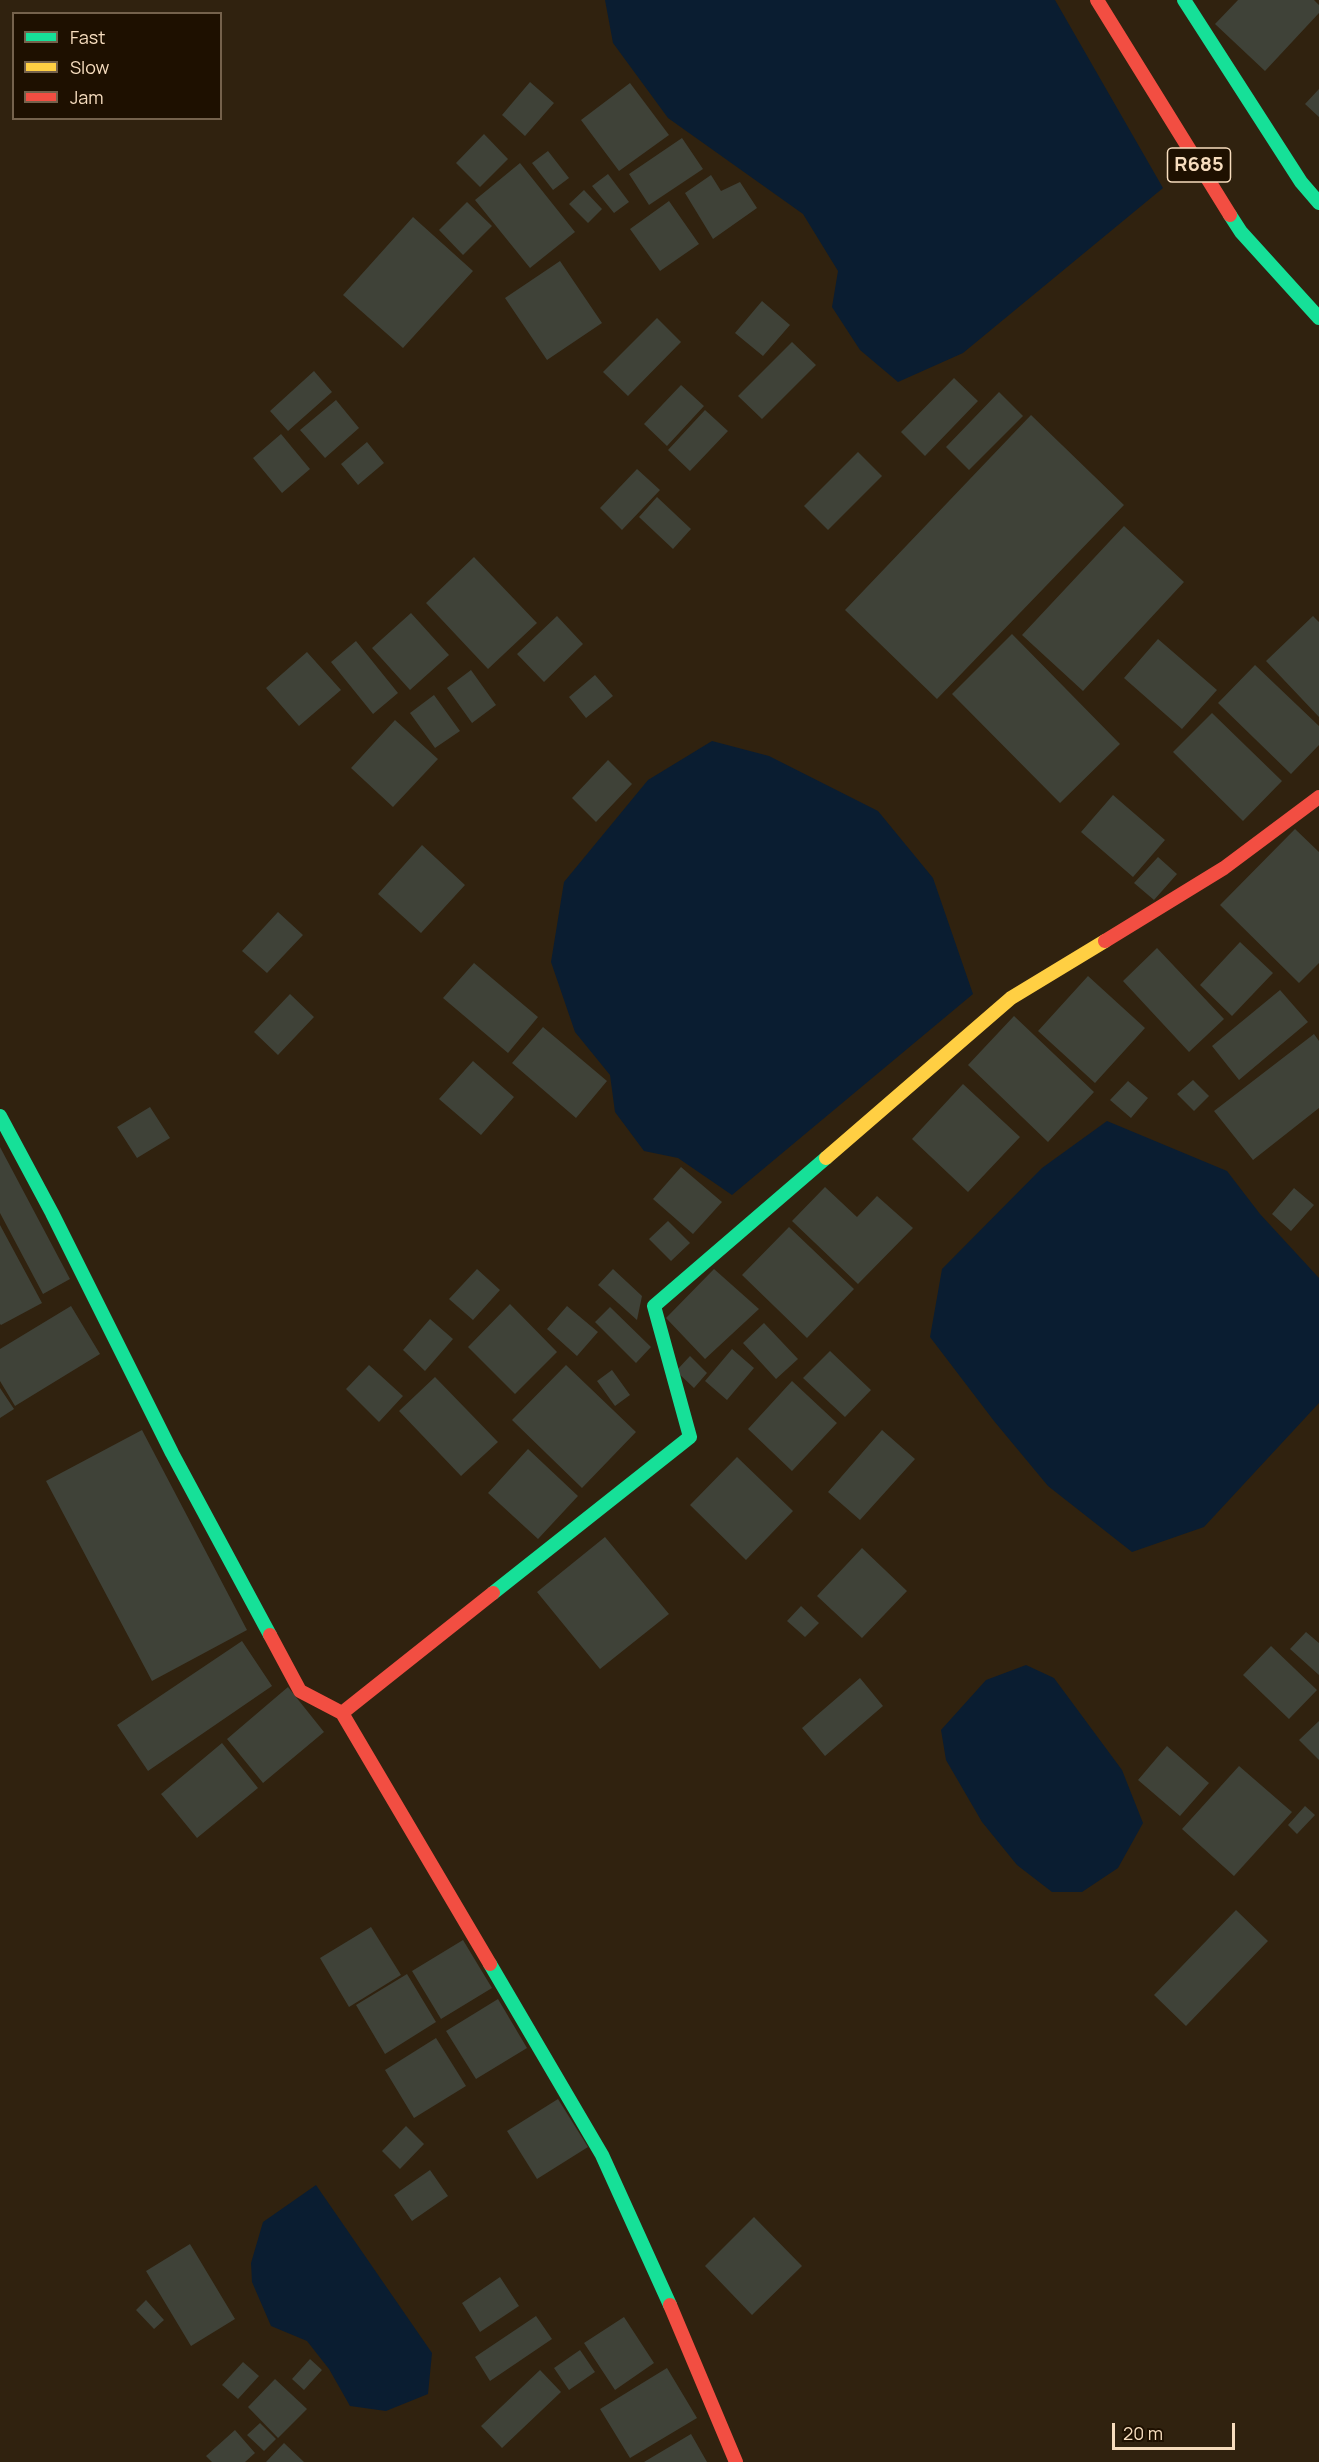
<!DOCTYPE html>
<html>
<head>
<meta charset="utf-8">
<style>
	body { margin:0 }
	#map { position:relative; width:1319px; height:2462px; overflow:hidden; background:#30220f; font-family:Manrope,sans-serif }
	canvas { display:block }
	.legend { position:absolute; left:12px; top:12px; width:210px; height:108px; box-sizing:border-box; background:#1e1000; border:2px solid #75624c; margin:0; padding:8px 10px; list-style:none; font-size:18px; color:#f7ddbe }
	.legend li { display:flex; align-items:center; gap:12px; height:30px }
	.legend b { width:30px; border:2px solid #75624c }
	.scale { position:absolute; left:1112px; top:2423px; width:123px; height:27px; box-sizing:border-box; border:3px solid #f7ddbe; border-top:0; padding-left:8px; font-size:18px; line-height:21px; white-space:nowrap; color:#f7ddbe; -webkit-text-stroke:4px #1e1000; paint-order:stroke }
</style>
</head>
<body>
<div id="map">
<canvas width="1319" height="2462"></canvas>
<ul class="legend">
<li><b style="height:8px;background:#16e098"></b>Fast</li>
<li><b style="height:8px;background:#ffcf43"></b>Slow</li>
<li><b style="height:8px;background:#f24e42"></b>Jam</li>
</ul>
<div class="scale">20 m</div>
</div>
<script>
const ctx = document.querySelector('canvas').getContext('2d');
ctx.lineJoin = 'round';
function fill(path, color) { ctx.fillStyle = color; ctx.fill(path, 'evenodd'); }
const toPath = rows => new Path2D(rows.map(r => 'M' + r).join(''));
function strokePath(path, color, width, dash) { ctx.strokeStyle = color; ctx.lineWidth = width; ctx.lineCap = dash ? 'butt' : 'round'; ctx.setLineDash(dash || []); ctx.stroke(path); }
function label(font, color, halo, rows, align = 'center') {
  ctx.font = font + ' Manrope,sans-serif'; ctx.lineWidth = 4.5; ctx.setLineDash([]); ctx.textBaseline = 'middle'; ctx.strokeStyle = halo; ctx.fillStyle = color; for (const [text, x, y, turn = 0] of rows) {
    ctx.save(); ctx.translate(x, y); ctx.rotate((+turn || 0) * Math.PI / 180); ctx.textAlign = isNaN(turn) ? turn : align; if (halo) ctx.strokeText(text, 0, 0); ctx.fillText(text, 0, 0); ctx.restore();
  }
}
const water = toPath([
	[605,0,1055,0,1163,188,963,353,898,382,860,350,832,307,838,271,803,214,668,118,613,43],
	[712,741,769,756,878,811,933,878,973,994,732,1195,678,1158,644,1151,615,1112,610,1075,575,1032,551,962,564,882,648,780],
	[1107,1121,1227,1171,1260,1214,1319,1278,1319,1403,1204,1527,1132,1552,1048,1486,994,1421,930,1337,942,1269,1042,1168],
	[1026,1665,1054,1678,1122,1770,1143,1823,1118,1868,1082,1892,1052,1892,1017,1865,982,1822,946,1760,941,1730,986,1680],
	[316,2185,432,2353,428,2394,386,2411,350,2406,329,2369,307,2341,271,2326,252,2282,251,2263,263,2222]
]);
const building = toPath([
	[1238,0,1314,0,1319,5,1319,13,1265,71,1215,24],
	[530,82,554,103,525,136,502,115],
	[630,83,669,135,619,171,581,120],
	[1319,89,1319,117,1305,104],
	[484,134,508,159,480,187,456,163],
	[682,138,703,169,649,205,629,174],
	[548,151,569,178,553,190,532,163],
	[520,163,575,232,530,268,475,200],
	[608,174,629,202,614,213,592,186],
	[711,175,721,191,740,182,757,208,713,239,685,193],
	[584,190,602,209,588,223,569,204],
	[669,201,699,244,660,271,630,229],
	[467,202,492,226,463,255,439,230],
	[413,217,473,271,403,348,343,295],
	[560,261,602,323,547,360,505,298],
	[762,301,790,325,763,356,735,333],
	[657,318,681,342,628,396,603,372],
	[792,342,816,365,762,419,738,396],
	[314,371,332,392,288,431,270,411],
	[954,378,978,401,925,456,901,432],
	[681,385,704,406,667,446,644,424],
	[999,392,1023,416,969,470,946,447],
	[336,400,359,428,325,458,300,430],
	[705,410,728,431,690,471,668,450],
	[1031,415,1124,505,937,699,845,610],
	[281,434,310,469,282,493,253,458],
	[367,442,384,463,358,485,341,464],
	[858,452,882,476,828,530,804,506],
	[637,469,660,490,622,530,600,508],
	[657,497,691,529,673,549,639,517],
	[1124,526,1184,582,1083,691,1022,635],
	[474,557,537,623,488,669,426,603],
	[411,613,449,655,410,690,372,648],
	[557,616,583,644,544,682,517,654],
	[1313,616,1319,622,1319,717,1266,661],
	[1012,634,1120,744,1060,803,952,694],
	[1158,639,1217,690,1182,729,1124,678],
	[356,641,398,693,373,714,331,662],
	[307,652,341,690,299,726,266,688],
	[1255,665,1319,726,1319,745,1291,774,1218,703],
	[471,670,496,705,472,723,447,688],
	[595,675,613,696,586,718,569,697],
	[434,695,460,731,435,748,410,713],
	[1212,713,1282,781,1243,821,1173,752],
	[395,720,438,759,393,807,351,768],
	[608,760,632,784,596,822,572,798],
	[1113,795,1165,840,1133,877,1081,832],
	[1295,829,1319,852,1319,963,1299,983,1220,905],
	[422,845,465,885,421,933,378,894],
	[1158,857,1177,874,1154,900,1134,883],
	[278,912,303,935,267,973,242,951],
	[1240,942,1273,973,1232,1016,1200,985],
	[1157,948,1224,1019,1189,1052,1123,981],
	[474,963,538,1017,508,1053,443,998],
	[1088,976,1145,1028,1095,1083,1038,1031],
	[1280,990,1308,1022,1239,1080,1212,1046],
	[290,994,314,1017,278,1055,254,1032],
	[1014,1016,1094,1092,1048,1142,968,1065],
	[543,1027,607,1081,576,1118,512,1063],
	[1314,1034,1319,1041,1319,1108,1253,1160,1214,1111],
	[473,1061,514,1097,481,1135,439,1099],
	[1193,1080,1209,1096,1194,1111,1177,1094],
	[1128,1081,1148,1098,1131,1118,1110,1100],
	[963,1084,1020,1137,968,1192,912,1139],
	[150,1107,170,1138,137,1158,117,1127],
	[0,1147,70,1279,43,1294,0,1213],
	[681,1167,722,1202,693,1234,653,1199],
	[825,1187,857,1217,877,1196,913,1228,858,1284,792,1221],
	[1294,1188,1314,1205,1291,1231,1272,1214],
	[668,1221,690,1243,671,1261,649,1239],
	[0,1225,42,1303,1,1325,0,1324],
	[789,1227,854,1289,807,1338,742,1275],
	[477,1269,500,1290,473,1320,449,1299],
	[613,1269,642,1296,637,1320,598,1285],
	[714,1269,759,1309,705,1359,666,1318],
	[510,1304,557,1352,515,1394,468,1347],
	[71,1306,100,1354,15,1406,0,1381,0,1349],
	[567,1306,598,1332,577,1356,547,1329],
	[610,1307,651,1347,636,1363,595,1322],
	[430,1319,453,1339,425,1371,403,1350],
	[764,1323,798,1359,776,1379,743,1343],
	[732,1349,754,1368,727,1400,705,1381],
	[830,1351,871,1390,845,1417,803,1378],
	[690,1356,707,1373,694,1388,676,1371],
	[369,1365,403,1396,379,1422,346,1389],
	[566,1365,636,1432,582,1488,512,1420],
	[612,1370,630,1395,615,1406,597,1381],
	[435,1377,498,1442,461,1476,399,1411],
	[792,1381,837,1423,792,1471,748,1429],
	[0,1388,14,1409,0,1418],
	[142,1430,247,1630,152,1681,46,1481],
	[882,1430,915,1459,860,1520,828,1492],
	[528,1449,578,1496,538,1539,488,1493],
	[737,1457,793,1511,746,1560,690,1505],
	[605,1537,669,1614,600,1669,537,1592],
	[862,1548,907,1591,862,1638,817,1596],
	[801,1606,819,1623,805,1637,787,1621],
	[1306,1632,1319,1643,1319,1675,1290,1649],
	[242,1641,272,1686,148,1771,117,1725],
	[1271,1646,1317,1690,1289,1719,1243,1675],
	[860,1678,883,1706,825,1756,802,1728],
	[288,1687,324,1732,263,1783,227,1739],
	[1319,1721,1319,1760,1299,1740],
	[222,1743,258,1788,197,1838,161,1794],
	[1167,1746,1209,1783,1180,1816,1138,1780],
	[1239,1766,1292,1812,1234,1876,1182,1829],
	[1305,1806,1315,1815,1297,1834,1288,1825],
	[1236,1910,1268,1941,1186,2026,1154,1995],
	[371,1927,401,1975,349,2007,320,1958],
	[463,1940,492,1988,441,2019,412,1971],
	[407,1974,436,2022,385,2054,356,2005],
	[498,1999,527,2048,476,2079,446,2031],
	[436,2038,466,2086,414,2118,385,2070],
	[558,2099,588,2147,537,2179,507,2131],
	[406,2126,424,2144,400,2169,382,2151],
	[430,2170,448,2196,412,2221,394,2195],
	[754,2217,802,2266,752,2315,705,2266],
	[190,2244,235,2319,191,2346,146,2271],
	[500,2277,519,2306,480,2332,462,2303],
	[146,2300,164,2320,154,2329,136,2310],
	[536,2316,552,2339,490,2381,475,2357],
	[624,2317,654,2363,615,2390,584,2343],
	[580,2350,595,2372,569,2390,554,2368],
	[310,2359,322,2370,304,2390,292,2379],
	[243,2362,259,2376,238,2399,222,2385],
	[667,2368,697,2418,630,2458,600,2409],
	[540,2370,561,2392,502,2448,481,2426],
	[275,2379,307,2409,278,2438,248,2407],
	[260,2423,276,2439,264,2451,247,2435],
	[235,2430,255,2453,245,2462,212,2462,206,2456],
	[691,2434,707,2462,644,2462],
	[284,2443,304,2462,266,2462]
]);
const fast = toPath([
	[1184,0,1301,182,1319,203],
	[1230,215,1241,232,1319,318],
	[0,1116,52,1213,172,1453,270,1635],
	[493,1593,690,1437,654,1306,826,1158],
	[490,1964,602,2155,670,2305]
]);
const slow = toPath([
	[826,1158,1011,998,1105,941]
]);
const jam = toPath([
	[1097,0,1230,215],
	[1105,941,1224,868,1319,797],
	[270,1635,300,1691,342,1713,493,1593],
	[342,1713,490,1964],
	[670,2305,736,2462]
]);
const shields = [
	[1199,165,63]
];
const shieldNames = [
	["R685",1199,165]
];
fill(water, '#0a1d31');
fill(building, '#3f4238');
strokePath(fast, '#16e098', 14);
strokePath(slow, '#ffcf43', 14);
strokePath(jam, '#f24e42', 14);
for (const [x, y, w] of shields) { const box = new Path2D(); box.roundRect(x - w / 2, y - 17, w, 34, 4.5); ctx.fillStyle = '#1e1000'; ctx.fill(box); strokePath(box, '#f7ddbe', 1.5); }
label('bold 20px', '#f7ddbe', null, shieldNames);
</script>
</body>
</html>
